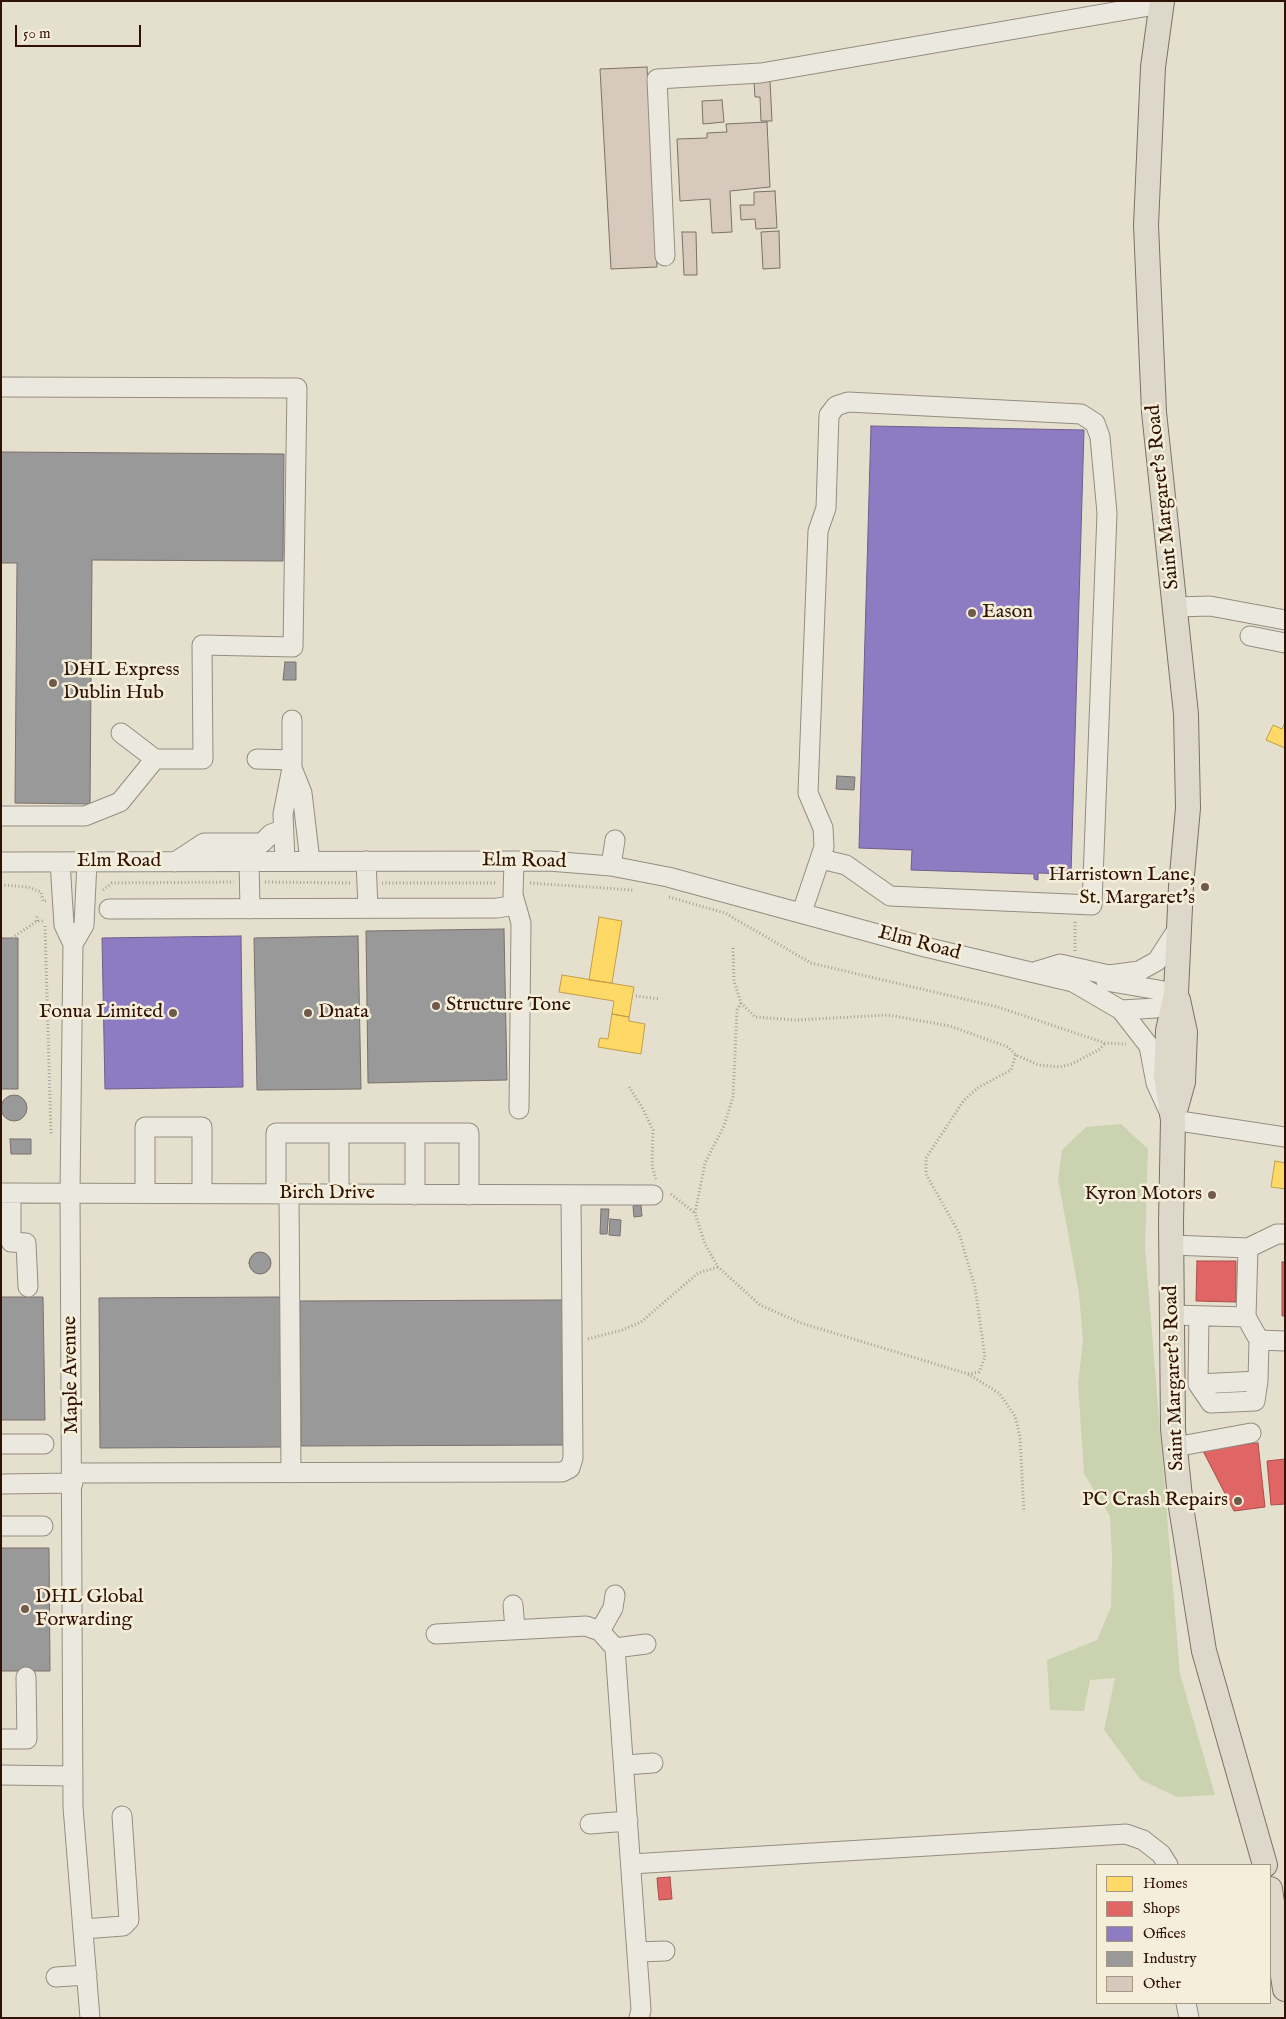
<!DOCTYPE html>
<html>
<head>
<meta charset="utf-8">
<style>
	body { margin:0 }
	#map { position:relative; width:1286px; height:2019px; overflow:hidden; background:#e5e0ce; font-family:"IM FELL English",serif }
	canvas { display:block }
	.frame { position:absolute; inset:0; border:2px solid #301204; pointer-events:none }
	.legend { position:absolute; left:1096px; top:1864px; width:175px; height:140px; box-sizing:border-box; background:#f5eed9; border:1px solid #a69684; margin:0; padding:6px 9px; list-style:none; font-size:15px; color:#301204 }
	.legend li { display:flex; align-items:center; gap:10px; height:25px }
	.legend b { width:25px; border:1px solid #a69684 }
	.scale { position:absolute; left:15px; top:25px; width:126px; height:22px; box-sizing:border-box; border:2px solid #301204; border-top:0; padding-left:6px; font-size:15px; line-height:18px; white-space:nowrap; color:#301204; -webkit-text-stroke:4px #f5eed9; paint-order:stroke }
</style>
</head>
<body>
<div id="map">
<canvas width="1286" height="2019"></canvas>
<div class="frame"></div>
<ul class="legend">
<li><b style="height:14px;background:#ffd966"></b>Homes</li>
<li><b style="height:14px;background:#e06666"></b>Shops</li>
<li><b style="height:14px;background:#8e7cc3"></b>Offices</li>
<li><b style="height:14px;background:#999"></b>Industry</li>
<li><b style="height:14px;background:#d7c9bb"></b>Other</li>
</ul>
<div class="scale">50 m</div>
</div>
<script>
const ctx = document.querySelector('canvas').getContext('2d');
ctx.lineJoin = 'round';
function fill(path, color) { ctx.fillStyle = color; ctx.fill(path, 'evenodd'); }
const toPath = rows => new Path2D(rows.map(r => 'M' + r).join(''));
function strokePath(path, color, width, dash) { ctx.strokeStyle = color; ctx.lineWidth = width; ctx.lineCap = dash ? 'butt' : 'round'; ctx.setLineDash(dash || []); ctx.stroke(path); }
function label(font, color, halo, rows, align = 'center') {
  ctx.font = font + ' "IM FELL English",serif'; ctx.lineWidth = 5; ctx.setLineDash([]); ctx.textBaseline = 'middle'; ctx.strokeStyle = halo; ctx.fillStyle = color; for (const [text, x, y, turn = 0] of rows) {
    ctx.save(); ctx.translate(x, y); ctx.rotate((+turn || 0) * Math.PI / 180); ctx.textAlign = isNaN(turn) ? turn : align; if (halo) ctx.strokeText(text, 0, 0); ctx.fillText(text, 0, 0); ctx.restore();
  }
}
const green = toPath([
	[1121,1124,1148,1149,1145,1248,1180,1674,1215,1795,1177,1797,1141,1780,1104,1730,1115,1678,1090,1680,1084,1711,1050,1710,1047,1660,1097,1640,1111,1607,1112,1556,1110,1516,1084,1474,1078,1384,1083,1341,1079,1294,1058,1179,1062,1150,1086,1127]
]);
const homes = toPath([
	[1285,722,1285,748,1266,740,1273,725,1282,729,1285,722],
	[599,917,622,921,612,983,589,980,599,917],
	[562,975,634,987,629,1017,612,1014,614,1001,559,992,562,975],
	[612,1014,629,1017,629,1021,645,1024,641,1054,598,1047,600,1038,608,1039,612,1014],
	[1275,1161,1285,1163,1285,1189,1271,1187,1275,1161]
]);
const shops = toPath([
	[1197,1261,1236,1261,1236,1302,1196,1301,1197,1261],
	[1282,1262,1285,1262,1285,1316,1282,1316,1282,1262],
	[1258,1443,1265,1507,1234,1511,1202,1449,1258,1443],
	[1285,1459,1285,1504,1271,1505,1267,1461,1285,1459],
	[670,1877,672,1899,659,1900,657,1878,670,1877]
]);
const offices = toPath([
	[871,426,1084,430,1071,874,1038,873,1038,880,1034,879,1034,874,911,870,912,850,859,848,871,426],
	[241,936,243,1087,105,1089,102,938,241,936]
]);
const industry = toPath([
	[1,452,284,454,283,561,92,560,90,804,15,803,17,563,1,563,1,452],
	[285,662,296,662,296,680,283,680,285,662],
	[837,776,855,777,854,790,836,789,837,776],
	[504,929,507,1080,368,1083,366,931,504,929],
	[358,936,361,1089,257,1090,254,938,358,936],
	[1,938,18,938,18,1089,1,1089,1,938],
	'1 1108a13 13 0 1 1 26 0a13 13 0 1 1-26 0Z',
	[10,1139,31,1139,31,1154,11,1154,10,1139],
	[641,1205,642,1216,634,1217,633,1206,641,1205],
	[601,1209,609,1209,607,1234,600,1234,601,1209],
	[610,1219,621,1220,620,1236,609,1235,610,1219],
	'249 1263a11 11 0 1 1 22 0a11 11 0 1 1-22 0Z',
	[1,1297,43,1297,45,1420,1,1420,1,1297],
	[284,1297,285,1447,100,1448,99,1298,284,1297],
	[564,1300,564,1445,301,1446,300,1301,564,1300],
	[1,1548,49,1548,50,1671,1,1671,1,1548]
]);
const building = toPath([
	[647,67,657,267,611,269,600,69,647,67],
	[770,81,772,121,761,121,760,97,755,97,754,82,770,81],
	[722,100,724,122,703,124,702,101,722,100],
	[767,122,770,187,730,191,732,232,712,233,710,199,680,201,677,139,707,138,707,133,727,132,726,124,767,122],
	[775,191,777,228,756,229,755,219,741,220,740,205,754,205,754,192,775,191],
	[779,231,780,268,763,269,761,232,779,231],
	[682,232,696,232,697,275,684,275,682,232]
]);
const path = toPath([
	[265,882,351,883],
	[382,883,496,883],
	[530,883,633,890],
	[1,885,28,887,41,892,43,901,46,901],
	[103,890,112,883,234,882],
	[669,897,725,913,811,963,998,1007,1105,1043,1126,1044],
	[37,921,37,914],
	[45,926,51,1135],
	[12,938,37,921,45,921],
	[733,948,734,981,741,1003,755,1017,796,1020,888,1015,950,1026,1008,1047,1016,1055,1039,1065,1060,1067,1072,1064,1100,1049,1105,1043],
	[1075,951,1075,920],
	[636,996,660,999],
	[741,1003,737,1010,733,1097,724,1126,705,1163,695,1213,705,1244,718,1267,760,1305,801,1323,968,1374,999,1393,1015,1416,1020,1437,1024,1512],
	[629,1087,642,1107,653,1130,652,1166,656,1179],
	[671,1194,695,1213],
	[588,1339,622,1330,641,1322,698,1273,718,1267],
	[968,1374,979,1372,985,1357,975,1287,959,1233,926,1174,926,1158,964,1100,979,1087,1011,1070,1016,1055]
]);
const minor = toPath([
	[665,256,657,79,761,73,1161,4],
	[1,387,297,388,293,647,202,645,203,759,155,759,120,802,85,816,1,816],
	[1176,607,1210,606,1285,620],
	[1250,636,1285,643],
	[121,733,155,759],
	[257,759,292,760],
	[292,768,302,793,310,861],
	[249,861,250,909],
	[285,861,283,814,292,768,292,720],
	[366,861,368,908],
	[514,861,513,895,521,923,519,1109],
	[1,862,549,861,611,866,668,877,925,947,1073,982,1121,1010,1149,1046,1156,1083,1173,1120,1285,1137],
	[60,862,64,925,73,944,70,1193,73,1807,90,2018],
	[175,862,204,843,262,843,271,834,282,830],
	[611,866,615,840],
	[109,909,497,908,516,905],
	[802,912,824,847,823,828,808,793,818,531,826,508,829,415,836,406,848,402,1081,414,1095,423,1100,437,1107,513,1092,905,890,896,846,865,821,859],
	[73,944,84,925,87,862],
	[1034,972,1060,964,1109,975,1139,971,1157,961,1179,927],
	[1106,981,1176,993],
	[1121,1010,1156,1008,1176,993],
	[339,1133,339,1194],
	[1,1193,653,1195],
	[11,1193,11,1242,26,1243,28,1287],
	[145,1193,145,1127,202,1127,202,1194],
	[276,1194,276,1133,469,1133,469,1195],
	[289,1194,291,1473],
	[415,1195,415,1133],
	[1172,1245,1248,1248,1246,1317,1172,1315],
	[1248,1248,1277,1234,1285,1234],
	[1199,1316,1198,1384,1258,1381,1259,1340,1246,1317],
	[1259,1340,1285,1341],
	[1198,1384,1211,1403,1255,1401,1258,1381],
	[1,1444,44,1444],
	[1175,1447,1251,1433],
	[73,1473,562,1472,570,1468,573,1458,571,1195],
	[1,1484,73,1483],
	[1,1526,43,1526],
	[513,1605,515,1629],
	[600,1631,613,1608,615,1595],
	[436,1634,586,1626,600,1631,615,1648,641,2010,639,2018],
	[615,1648,646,1644],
	[1,1739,27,1739,26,1677],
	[624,1765,653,1763],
	[1,1775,72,1776],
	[590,1824,628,1821],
	[631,1864,1126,1834,1143,1840,1161,1854,1168,1865],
	[83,1929,123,1926,129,1920,122,1816],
	[637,1952,665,1951],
	[56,1977,87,1975],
	[1186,2003,1189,2018]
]);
const major = toPath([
	[1162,1,1153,67,1146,225,1154,412,1186,714,1188,808,1181,886,1176,993,1168,1031,1166,1076,1173,1120,1171,1222,1173,1429,1181,1507,1204,1651,1265,1865],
	[1176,1107,1183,1082,1185,1032,1178,1000],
	[1270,1889,1285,1989]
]);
const markers = [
	[972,613,5,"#6f5a4b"],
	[53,683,5,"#6f5a4b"],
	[1205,887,5,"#6f5a4b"],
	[436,1006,5,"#6f5a4b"],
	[173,1013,5,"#6f5a4b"],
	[308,1013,5,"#6f5a4b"],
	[1212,1195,5,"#6f5a4b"],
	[1238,1501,5,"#6f5a4b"],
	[25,1609,5,"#6f5a4b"]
];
const streetNames = [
	["Saint Margaret's Road",1164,497,-96],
	["Elm Road",119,862],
	["Elm Road",524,862,1],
	["Elm Road",919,944,15],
	["Birch Drive",327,1194],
	["Maple Avenue",72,1375,-91],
	["Saint Margaret's Road",1175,1378,-92]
];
const poiNames = [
	["Eason",982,613],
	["DHL Express",63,671],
	["Dublin Hub",63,694],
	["Harristown Lane,",1195,876,"right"],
	["St. Margaret's",1195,899,"right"],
	["Structure Tone",446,1006],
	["Fonua Limited",163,1013,"right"],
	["Dnata",318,1013],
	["Kyron Motors",1202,1195,"right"],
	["PC Crash Repairs",1228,1501,"right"],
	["DHL Global",35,1598],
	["Forwarding",35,1621]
];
fill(green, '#cbd2b0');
fill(homes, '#ffd966');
strokePath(homes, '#c19d49', 1);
fill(shops, '#e06666');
strokePath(shops, '#ab4d49', 1);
fill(offices, '#8e7cc3');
strokePath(offices, '#725c8a', 1);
fill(industry, '#999');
strokePath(industry, '#7a706c', 1);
fill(building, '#d7c9bb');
strokePath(building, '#7a7167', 1);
strokePath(minor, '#948d81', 21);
strokePath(major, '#7a7167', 26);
strokePath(path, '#a6a098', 3, [1, 2.5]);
strokePath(minor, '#ebe8df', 19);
strokePath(major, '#ded8ca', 24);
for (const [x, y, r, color] of markers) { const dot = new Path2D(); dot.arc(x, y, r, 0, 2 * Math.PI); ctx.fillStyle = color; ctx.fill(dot); strokePath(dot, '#f5eed9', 2); }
label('20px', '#301204', '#f5eed9', streetNames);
label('20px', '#301204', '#f5eed9', poiNames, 'left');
</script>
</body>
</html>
